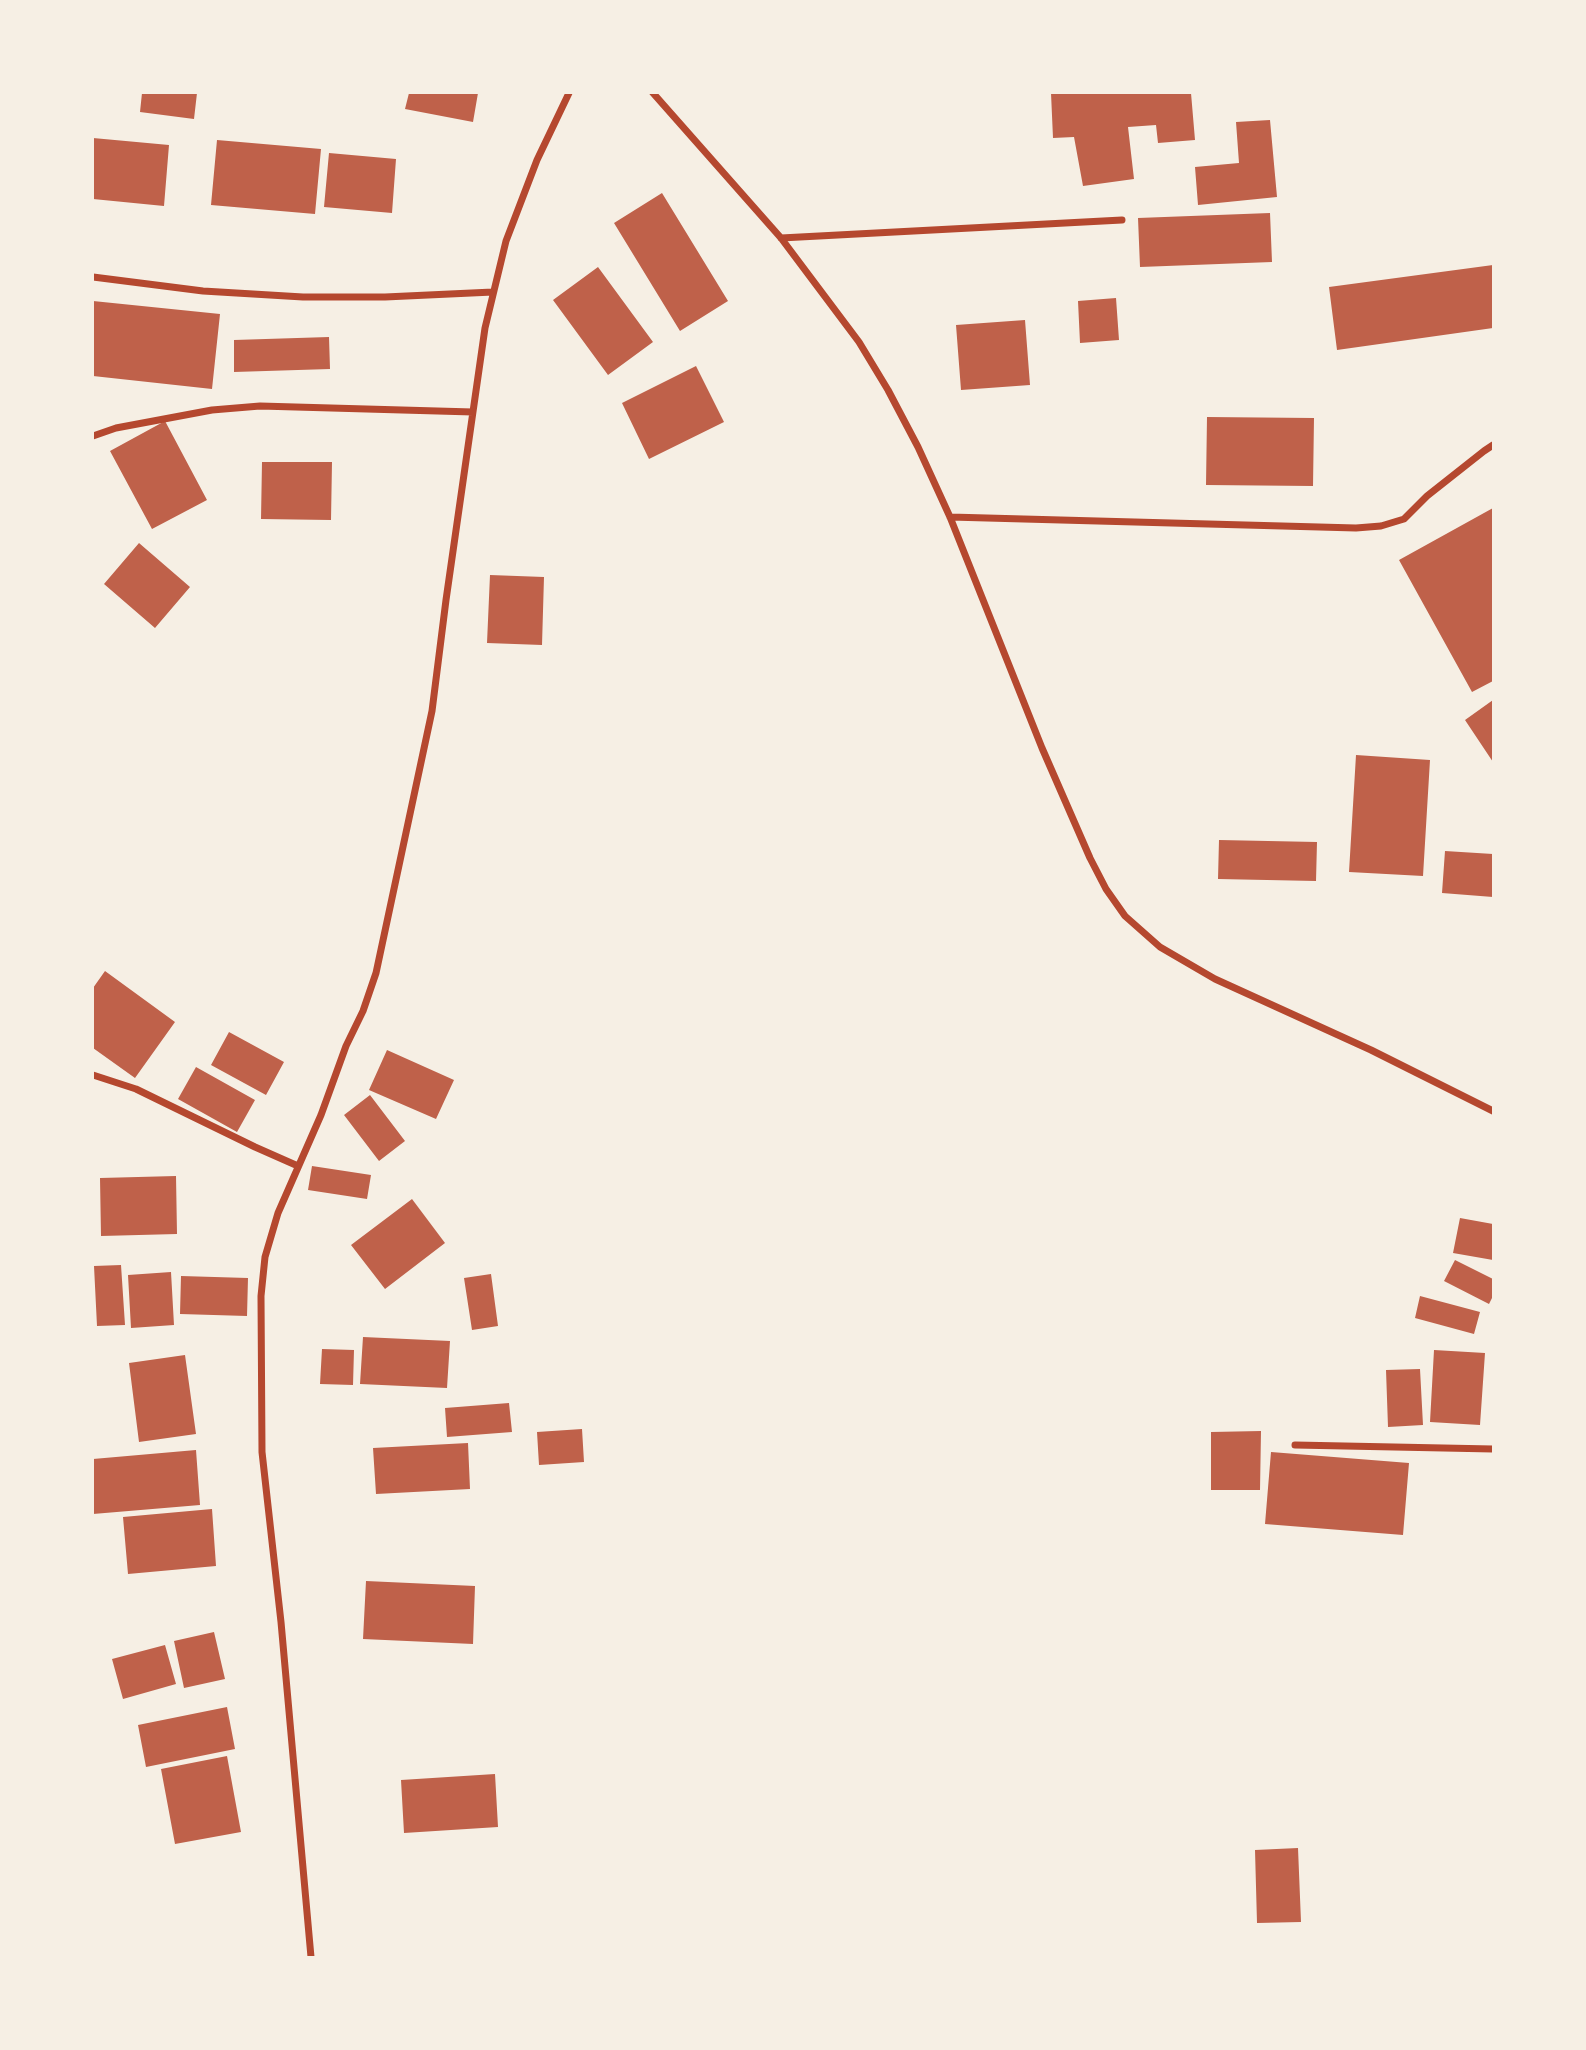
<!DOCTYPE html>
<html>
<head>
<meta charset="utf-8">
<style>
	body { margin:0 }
	#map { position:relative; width:1586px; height:2050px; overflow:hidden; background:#f6efe4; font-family:"Libre Baskerville",serif }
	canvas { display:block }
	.frame { position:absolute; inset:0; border:94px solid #f6efe4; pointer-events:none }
</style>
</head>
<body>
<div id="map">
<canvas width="1586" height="2050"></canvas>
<div class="frame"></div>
</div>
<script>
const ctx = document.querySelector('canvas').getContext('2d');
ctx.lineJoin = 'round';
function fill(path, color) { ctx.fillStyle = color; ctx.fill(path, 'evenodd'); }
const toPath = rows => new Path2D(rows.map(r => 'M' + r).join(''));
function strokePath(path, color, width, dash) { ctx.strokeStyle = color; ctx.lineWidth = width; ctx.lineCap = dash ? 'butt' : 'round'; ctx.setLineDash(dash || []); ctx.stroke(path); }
const building = toPath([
	[142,93,197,93,194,119,140,112],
	[409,93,478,93,473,122,405,109],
	[1051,93,1191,93,1195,140,1158,143,1156,125,1128,127,1134,179,1083,186,1074,137,1053,138],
	[1270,120,1277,197,1198,205,1195,167,1239,163,1236,122],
	[93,138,169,145,164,206,93,199],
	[217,140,321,149,315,214,211,205],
	[329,153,396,159,392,213,324,207],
	[662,193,728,301,680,331,614,223],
	[1270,213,1272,262,1140,267,1138,218],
	[1493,265,1493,328,1337,350,1329,287],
	[598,267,653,342,608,375,553,300],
	[1116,298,1119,340,1080,343,1078,301],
	[93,301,220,314,212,389,93,376],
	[1025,320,1030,385,961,390,956,325],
	[329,337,330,369,234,372,234,340],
	[696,366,724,422,649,459,622,403],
	[1207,417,1314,418,1313,486,1206,485],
	[165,421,207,500,152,529,110,451],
	[262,462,332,462,331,520,261,519],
	[1493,508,1493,681,1472,692,1399,560],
	[139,543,190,587,155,628,104,584],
	[490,575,544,577,542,645,487,643],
	[1493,700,1493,762,1465,720],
	[1356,755,1430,760,1423,876,1349,872],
	[1219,840,1317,842,1316,881,1218,879],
	[1445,851,1493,854,1493,897,1442,893],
	[105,971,175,1022,135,1078,93,1048,93,988],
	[229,1032,284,1062,266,1095,211,1065],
	[387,1050,454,1080,436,1119,369,1090],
	[196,1067,255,1100,237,1132,178,1099],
	[370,1095,405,1141,379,1161,344,1115],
	[312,1166,371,1175,367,1199,308,1190],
	[176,1176,177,1234,101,1236,100,1178],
	[412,1199,445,1243,385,1289,351,1245],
	[1460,1218,1493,1224,1493,1260,1453,1253],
	[1455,1260,1493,1279,1493,1296,1489,1304,1444,1281],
	[121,1265,125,1325,97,1326,94,1266],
	[171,1272,174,1325,131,1328,128,1275],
	[491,1274,498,1326,472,1330,464,1278],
	[181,1276,248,1278,247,1316,180,1314],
	[1420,1296,1480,1312,1474,1334,1415,1318],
	[363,1337,450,1341,447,1388,360,1384],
	[322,1349,354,1350,353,1385,320,1384],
	[1434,1350,1485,1353,1480,1425,1430,1422],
	[185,1355,196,1434,139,1442,129,1363],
	[1420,1369,1423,1425,1388,1427,1386,1370],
	[509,1403,512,1432,447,1437,445,1408],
	[582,1429,584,1462,539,1465,537,1432],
	[1261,1431,1260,1490,1211,1490,1211,1432],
	[468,1443,470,1489,376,1494,373,1448],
	[196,1450,200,1505,93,1514,93,1459],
	[1271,1452,1409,1463,1403,1535,1265,1524],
	[212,1509,216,1566,128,1574,123,1517],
	[366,1581,475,1586,473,1644,363,1639],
	[214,1632,225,1679,184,1688,174,1641],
	[165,1645,176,1684,123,1699,112,1659],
	[227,1707,235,1749,146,1767,138,1725],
	[227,1756,241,1832,175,1844,161,1769],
	[495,1774,498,1827,404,1833,401,1780],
	[1298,1848,1301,1922,1257,1923,1255,1850]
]);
const minor = toPath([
	[653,93,781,238,859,342,888,390,918,447,950,517,1042,748,1090,858,1106,889,1125,916,1160,947,1215,979,1371,1050,1493,1111],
	[781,238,1122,220],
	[93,277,203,291,303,297,385,297,493,292],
	[93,436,116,428,212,410,260,406,473,412],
	[950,517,1356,528,1381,526,1404,519,1427,496,1484,451,1493,445],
	[93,1075,136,1089,255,1147,298,1166],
	[1295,1445,1493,1449],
	[311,1957,281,1622,262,1452,261,1296,265,1257,278,1213,321,1115,346,1046,363,1011,376,973,432,711,446,600,485,328,506,241,537,160,569,93]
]);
fill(building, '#bf614a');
strokePath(minor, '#b5482f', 7);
</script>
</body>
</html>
